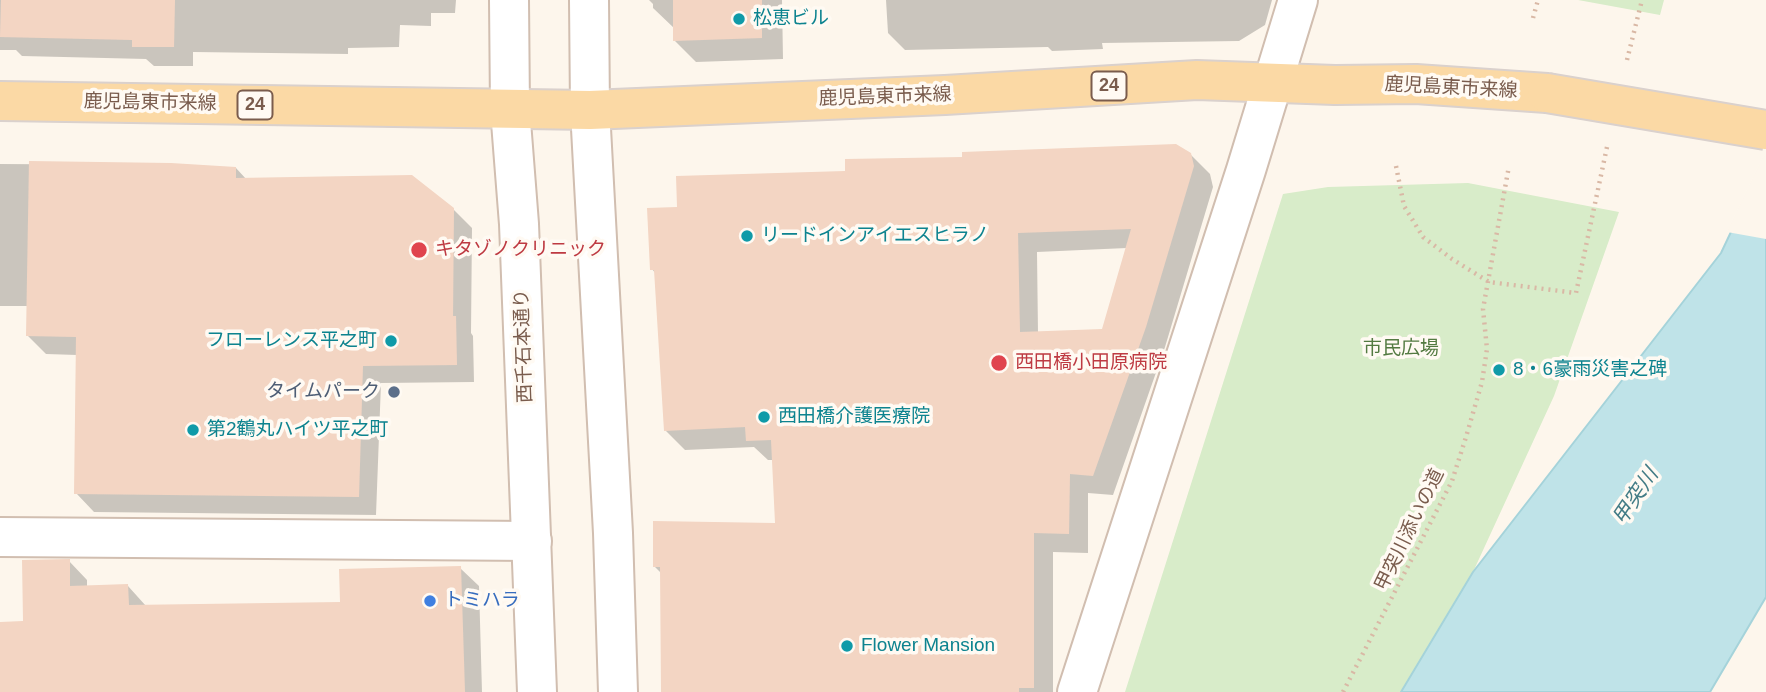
<!DOCTYPE html>
<html>
<head>
<meta charset="utf-8">
<style>
	body { margin:0 }
	canvas { display:block; background:#fdf6ec }
</style>
</head>
<body>
<canvas width="1766" height="692"></canvas>
<script>
const ctx = document.querySelector('canvas').getContext('2d');
ctx.lineJoin = 'round';
function fill(path, color) { ctx.fillStyle = color; ctx.fill(path, 'evenodd'); }
const toPath = rows => new Path2D(rows.map(r => 'M' + r).join(''));
function strokePath(path, color, width, dash) { ctx.strokeStyle = color; ctx.lineWidth = width; ctx.lineCap = dash ? 'butt' : 'round'; ctx.setLineDash(dash || []); ctx.stroke(path); }
function label(font, color, halo, rows, align = 'center') {
  ctx.font = font + ' Arial,"Noto Sans JP",sans-serif'; ctx.lineWidth = 7; ctx.setLineDash([]); ctx.textBaseline = 'middle'; ctx.strokeStyle = halo; ctx.fillStyle = color; for (const [text, x, y, turn = 0] of rows) {
    ctx.save(); ctx.translate(x, y); ctx.rotate((+turn || 0) * Math.PI / 180); ctx.textAlign = isNaN(turn) ? turn : align; if (halo) ctx.strokeText(text, 0, 0); ctx.fillText(text, 0, 0); ctx.restore();
  }
}
const green = toPath([
	[1578,0,1664,0,1660,15],
	[1468,183,1619,212,1554,396,1473,572,1401,692,1125,692,1283,194,1328,187]
]);
const water = toPath([
	[1766,158,1766,597,1710,692,1401,692,1473,572,1721,253,1766,158]
]);
const pier = toPath([
	[1766,155,1766,239,1727,232,1763,157]
]);
const shadow = toPath([
	[0,0,456,0,455,13,431,13,431,26,400,25,399,47,348,48,348,54,193,52,193,66,154,66,146,59,22,56,16,50,0,50],
	[649,0,782,0,783,59,696,62,674,40,675,29,653,8,653,4],
	[886,0,1272,0,1265,25,1239,41,1102,43,1103,49,1052,51,1048,47,905,50,888,33],
	[1190,154,1210,174,1213,187,1165,347,1113,495,1088,493,1088,553,1053,552,1053,692,662,692,662,574,654,566,777,524,774,460,768,460,754,447,685,450,665,430,656,274,652,269,679,209,847,172],
	[1127,248,1103,330,1038,333,1037,252],
	[0,164,171,165,236,168,247,180,453,209,472,228,471,333,473,336,474,382,381,383,376,515,94,512,76,493,77,355,46,354,28,336,28,306,0,306],
	[69,561,87,580,87,587,128,586,146,606,342,604,460,568,479,586,482,692,0,692,0,624,25,623]
]);
const building = toPath([
	[1,0,175,0,174,47,132,47,132,40,0,37],
	[673,0,762,0,762,38,673,41],
	[1176,144,1191,153,1194,166,1146,327,1093,476,1070,474,1069,534,1034,533,1034,688,1019,688,1019,692,661,692,660,567,653,567,653,521,775,523,771,440,746,441,745,427,664,431,654,270,650,270,647,208,677,207,676,176,845,171,845,159,962,157,962,152],
	[1131,229,1102,329,1020,332,1018,233],
	[29,161,171,163,236,167,236,178,412,175,454,208,453,316,456,316,457,365,363,366,359,497,74,494,76,337,26,336],
	[70,559,70,586,128,584,129,605,340,602,339,569,461,566,465,692,0,692,0,622,23,621,22,560]
]);
const path = toPath([
	[1533,18,1538,0],
	[1627,60,1642,0],
	[1396,166,1404,206,1423,237,1452,259,1489,282,1576,293,1607,147],
	[1343,692,1452,481,1466,437,1482,382,1487,349,1483,309,1509,166]
]);
const minor = toPath([
	[0,537,532,541]
]);
const tertiary = toPath([
	[509,0,510,109,519,224,537,692],
	[589,0,590,110,613,533,618,692],
	[1077,692,1246,170,1298,0]
]);
const primary = toPath([
	[0,101,590,110,945,95,1197,80,1335,85,1416,84,1547,93]
]);
const primaryBridge = toPath([
	[1547,93,1766,130]
]);
const markers = [
	[739,19,7,"#0f9aa8"],
	[747,236,7,"#0f9aa8"],
	[419,250,9,"#e0444e"],
	[391,341,7,"#0f9aa8"],
	[999,363,9,"#e0444e"],
	[1499,370,7,"#0f9aa8"],
	[394,392,7,"#5c6f8a"],
	[764,417,7,"#0f9aa8"],
	[193,430,7,"#0f9aa8"],
	[430,601,7,"#3f7fe0"],
	[847,646,7,"#0f9aa8"]
];
const shields = [
	[1109,86,35],
	[255,105,35]
];
const shieldNames = [
	["24",1109,86],
	["24",255,105]
];
const cultureNames = [
	["松恵ビル",753,19],
	["リードインアイエスヒラノ",761,236],
	["フローレンス平之町",377,341,"right"],
	["8・6豪雨災害之碑",1513,370],
	["西田橋介護医療院",778,417],
	["第2鶴丸ハイツ平之町",207,430],
	["Flower Mansion",861,646]
];
const streetNames = [
	["鹿児島東市来線",1451,88,3],
	["鹿児島東市来線",885,97,-2],
	["鹿児島東市来線",150,103,1],
	["西千石本通り",524,346,-92],
	["甲突川添いの道",1410,530,-64]
];
const healthNames = [
	["キタゾノクリニック",435,250],
	["西田橋小田原病院",1015,363]
];
const parkNames = [
	["市民広場",1401,349]
];
const serviceNames = [
	["タイムパーク",380,392]
];
const shopNames = [
	["トミハラ",444,601]
];
const waterNames = [
	["甲突川",1636,497,-56]
];
fill(green, '#d8ecc9');
fill(water, '#bfe3e8');
strokePath(water, '#a5d3da', 2);
fill(pier, '#fdf6ec');
fill(shadow, '#0003');
fill(building, '#f3d5c3');
strokePath(minor, '#d1beb0', 42);
strokePath(tertiary, '#d1beb0', 42);
strokePath(primary, '#dad1cd', 42);
strokePath(path, '#d9b8a5', 4.5, [2, 5]);
strokePath(minor, '#fff', 38);
strokePath(tertiary, '#fff', 38);
strokePath(primary, '#fbd9a5', 38);
strokePath(primaryBridge, '#dad1cd', 42, []);
strokePath(primaryBridge, '#fbd9a5', 38);
for (const [x, y, r, color] of markers) { const dot = new Path2D(); dot.arc(x, y, r, 0, 2 * Math.PI); ctx.fillStyle = color; ctx.fill(dot); strokePath(dot, '#fffaf3', 2.5); }
for (const [x, y, w] of shields) { const box = new Path2D(); box.roundRect(x - w / 2, y - 14.5, w, 29, 5); ctx.fillStyle = '#fffaf3'; ctx.fill(box); strokePath(box, '#7a5c4d', 2); }
label('bold 18px', '#7a5c4d', null, shieldNames);
label('19px', '#0d838f', '#fffaf3', cultureNames, 'left');
label('19px', '#7a5c4d', '#fffaf3', streetNames);
label('19px', '#be3a42', '#fffaf3', healthNames, 'left');
label('19px', '#537a41', '#fffaf3', parkNames);
label('19px', '#4e5e75', '#fffaf3', serviceNames, 'right');
label('19px', '#366cbe', '#fffaf3', shopNames, 'left');
label('italic 21px', '#437c86', '#fffaf3', waterNames);
</script>
</body>
</html>
